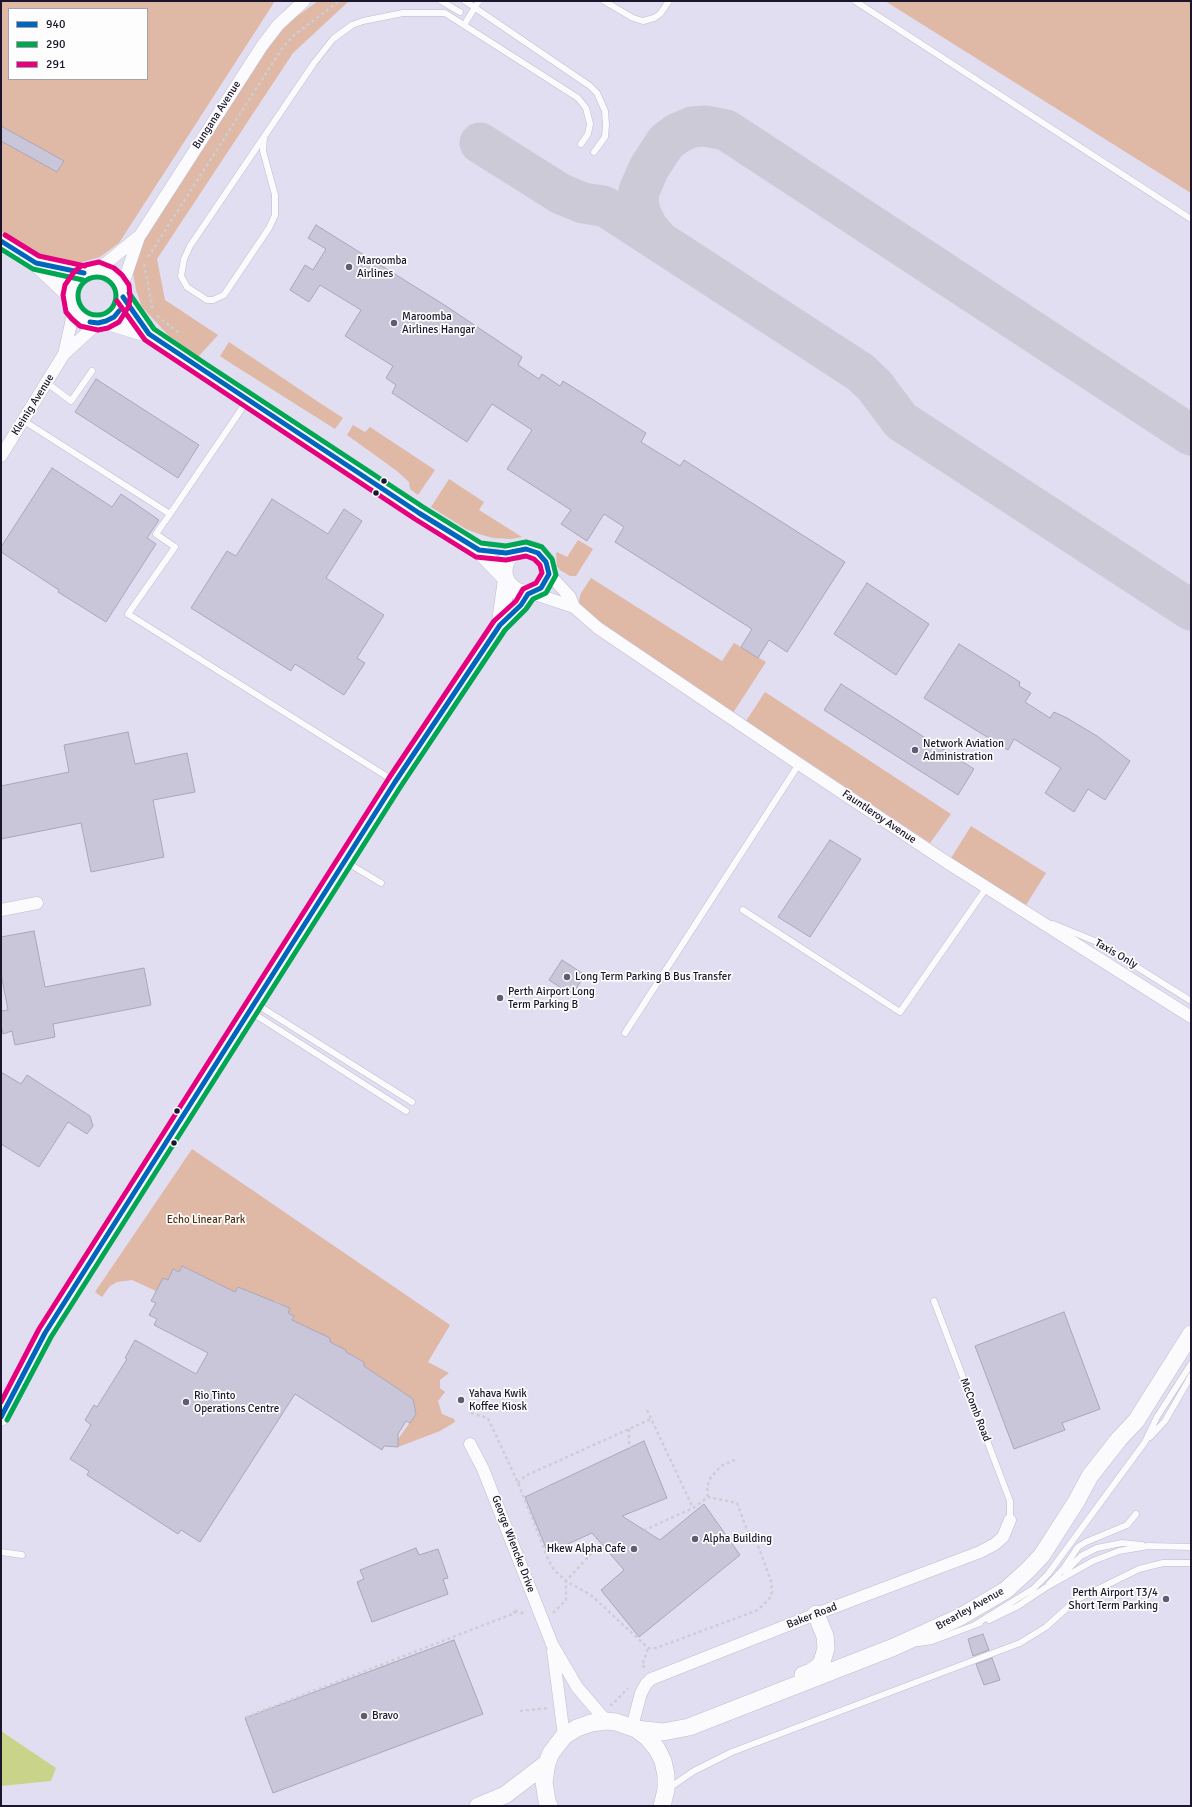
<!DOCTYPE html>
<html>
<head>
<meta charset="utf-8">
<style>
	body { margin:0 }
	#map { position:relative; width:1192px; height:1807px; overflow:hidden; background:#e2def2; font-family:Signika,sans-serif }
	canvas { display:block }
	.frame { position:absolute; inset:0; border:2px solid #1c162c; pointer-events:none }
	.legend { position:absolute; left:8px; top:8px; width:140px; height:72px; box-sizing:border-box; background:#fdfdfd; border:1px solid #a3a1a9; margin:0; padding:5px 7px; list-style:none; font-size:12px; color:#1c162c }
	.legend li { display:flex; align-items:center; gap:8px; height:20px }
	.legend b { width:20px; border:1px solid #a3a1a9 }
</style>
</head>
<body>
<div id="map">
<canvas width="1192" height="1807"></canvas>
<div class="frame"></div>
<ul class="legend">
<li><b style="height:5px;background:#0065bd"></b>940</li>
<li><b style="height:5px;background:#00a651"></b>290</li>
<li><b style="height:5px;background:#e5007d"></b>291</li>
</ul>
</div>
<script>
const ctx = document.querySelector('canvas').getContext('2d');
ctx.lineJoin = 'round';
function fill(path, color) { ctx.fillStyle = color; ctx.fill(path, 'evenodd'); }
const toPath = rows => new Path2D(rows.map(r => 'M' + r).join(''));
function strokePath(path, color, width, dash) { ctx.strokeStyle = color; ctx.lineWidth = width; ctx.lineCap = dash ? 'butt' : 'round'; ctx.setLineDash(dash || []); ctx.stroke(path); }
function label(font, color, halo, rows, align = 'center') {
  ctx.font = font + ' Signika,sans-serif'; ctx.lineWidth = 3.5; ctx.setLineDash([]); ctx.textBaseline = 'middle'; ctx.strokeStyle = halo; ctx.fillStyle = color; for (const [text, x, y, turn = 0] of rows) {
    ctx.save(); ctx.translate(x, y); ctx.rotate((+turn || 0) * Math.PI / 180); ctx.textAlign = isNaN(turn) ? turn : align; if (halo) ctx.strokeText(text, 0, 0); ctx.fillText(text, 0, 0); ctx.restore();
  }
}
const green = toPath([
	[1,1,275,1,119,243,100,257,79,263,46,259,1,231],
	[9,9,147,9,147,79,9,79],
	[318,1,349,1,293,53,157,259,165,300,218,335,198,357,168,335,142,307,136,290,133,272,143,242,269,46,289,22],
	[885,1,1191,1,1191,193],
	[229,342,317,401,343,418,335,429,232,364,220,356],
	[353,425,365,432,370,427,435,470,418,495,410,489,409,482,397,471,347,435],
	[449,479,484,502,479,510,522,537,511,539,493,538,479,534,466,529,431,507],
	[578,540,593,549,576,576,570,576,560,570,557,566,556,554,557,552,567,557],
	[591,578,722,661,734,643,766,662,733,713,587,613,580,606,579,600,581,593],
	[765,692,951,814,930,843,746,721],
	[971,826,1046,873,1023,910,948,863],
	[192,1149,450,1325,428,1362,449,1373,440,1380,440,1388,445,1392,438,1401,442,1414,454,1419,455,1422,440,1431,398,1447,398,1439,416,1414,413,1399,364,1366,364,1362,351,1355,346,1357,346,1350,334,1344,286,1334,294,1317,288,1313,290,1308,275,1301,272,1307,252,1293,238,1287,235,1292,182,1266,179,1272,173,1269,168,1280,156,1291,132,1280,117,1282,110,1286,102,1297,95,1292]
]);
const water = toPath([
	[1,1731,56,1768,51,1781,1,1786]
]);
const taxiway = toPath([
	[480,143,561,194,583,203,603,206,611,210,860,372,874,385,901,421,1191,610],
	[660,242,648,228,641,215,638,202,639,191,649,168,666,142,678,133,692,127,705,126,726,130,1191,435]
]);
const building = toPath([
	[1,126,64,161,57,172,1,141,1,126],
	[316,225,446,306,522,357,518,365,539,379,542,374,560,386,563,381,646,433,641,442,680,466,684,460,845,562,787,652,769,640,758,658,741,647,752,629,615,542,624,527,604,514,587,541,561,524,571,510,507,469,532,430,492,404,467,442,392,393,396,385,386,378,393,366,345,336,361,310,320,285,309,302,290,290,305,265,313,270,326,249,308,238,316,225],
	[96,379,199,445,178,478,75,412,96,379],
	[52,468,112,507,121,494,159,520,147,538,156,544,106,622,58,592,59,590,1,552,1,547,52,468],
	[272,499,328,534,344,509,362,521,326,578,384,615,357,658,365,663,344,695,295,664,291,671,191,608,227,551,236,556,272,499],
	[867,583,929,624,896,675,834,634,867,583],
	[959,644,1020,682,1019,686,1031,693,1025,702,1050,718,1054,712,1067,718,1097,736,1130,761,1105,800,1088,789,1074,812,1045,793,1061,768,1014,739,1008,750,924,698,959,644],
	[841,684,974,769,958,795,824,710,841,684],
	[128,732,135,764,187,753,195,792,153,800,164,857,91,872,81,823,1,839,1,786,69,772,64,745,128,732],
	[830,840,861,859,810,937,778,917,830,840],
	[34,931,45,987,144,968,151,1005,53,1024,55,1037,15,1045,12,1031,3,1034,1,1025,1,1011,8,1010,1,974,1,937,34,931],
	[562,960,585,975,572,995,549,980,562,960],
	[1,1072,21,1084,27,1075,90,1116,93,1126,87,1134,68,1122,39,1167,1,1144,1,1072],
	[182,1266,235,1292,238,1287,290,1308,288,1313,294,1316,292,1320,330,1338,330,1342,346,1350,346,1352,364,1362,364,1366,413,1399,416,1414,410,1423,406,1421,398,1434,398,1447,384,1446,382,1450,295,1394,200,1542,181,1530,178,1534,87,1475,89,1471,70,1459,91,1425,85,1420,94,1405,97,1407,127,1359,125,1358,135,1340,196,1374,208,1353,154,1325,157,1319,149,1315,156,1303,151,1301,163,1278,168,1280,173,1269,179,1272,182,1266],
	[1064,1312,1100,1409,1062,1423,1065,1430,1014,1449,975,1346,1064,1312],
	[644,1441,667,1498,622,1516,660,1540,704,1504,740,1555,639,1637,601,1590,624,1570,592,1533,548,1553,525,1497,644,1441],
	[416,1548,419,1555,438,1549,448,1578,443,1579,448,1594,372,1622,357,1582,364,1579,360,1570,416,1548],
	[983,1634,989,1650,973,1656,968,1639,983,1634],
	[454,1640,483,1714,273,1793,245,1718,454,1640],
	[992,1658,1000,1680,984,1685,976,1664,992,1658]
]);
const path = toPath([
	[148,257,283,47,293,36,339,1],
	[144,264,153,310],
	[157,316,179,333],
	[647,1410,693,1508],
	[471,1413,488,1418,518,1483,549,1561,554,1570,566,1581,591,1595,648,1648,656,1648,758,1610,769,1599,772,1592,771,1581,759,1548,746,1527,737,1503,708,1497,693,1508,645,1530],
	[629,1429,629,1448],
	[518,1483,525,1476,651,1419],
	[708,1497,707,1487,711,1477,721,1466,737,1459],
	[553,1613,566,1600,566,1581,601,1543],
	[645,1667,642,1666,648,1648],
	[610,1704,612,1705,628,1688],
	[520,1711,548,1708],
	[246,1717,515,1613,513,1610,525,1614]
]);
const lane = toPath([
	[441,1,460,12],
	[465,1,590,86,597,93,605,111,606,125,605,137,594,152],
	[604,1,633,18,643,21,654,18,660,14,669,1],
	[855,1,1191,219],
	[464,25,479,1],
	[264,138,263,151,275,195,275,215,269,228,224,295,213,300,207,300,187,287,181,276,184,259,190,246,314,63,333,39,352,25,363,21,403,13,445,13,578,98,586,108,590,124,588,134,581,144],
	[47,383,71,401,92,371],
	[24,421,170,514,156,534,175,547,128,614,394,781],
	[170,514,247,401],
	[346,862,381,883],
	[743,910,900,1012,987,887],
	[1053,924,1097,942,1191,1001],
	[256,1004,412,1102],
	[251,1012,406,1111],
	[625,1033,799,764],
	[934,1301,1010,1501,1010,1520],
	[1150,1437,1165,1421,1191,1376],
	[1,1552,22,1555],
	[1065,1572,1081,1556,1097,1548,1122,1543,1142,1545],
	[1049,1584,1064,1568,1078,1547,1086,1542,1127,1525,1136,1514],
	[989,1620,1018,1606,1045,1588,1093,1561,1119,1551,1148,1546,1191,1547],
	[976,1624,1033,1589,1048,1574,1145,1442,1157,1417,1191,1364],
	[919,1643,932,1641,980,1623],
	[669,1788,694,1771,732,1752,1020,1643,1046,1627,1076,1600,1139,1569,1163,1563,1191,1563]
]);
const street = toPath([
	[99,269,138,237],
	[122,287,139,237,262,46,278,25,304,1],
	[64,354,98,323],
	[1,456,64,354,74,310],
	[549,574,570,597,574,607],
	[532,593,574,607,598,628,799,764,948,863,1191,1017],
	[1,910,37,903],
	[470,1444,483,1469,552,1644,577,1687,606,1721],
	[553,1651,564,1736],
	[632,1727,641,1693,646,1684,651,1679,816,1614,980,1552,995,1544,1003,1537,1010,1520]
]);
const secondary = toPath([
	[1,241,36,263,70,295],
	[36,264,84,273],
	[123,297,119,311,114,317,106,321,98,323,90,322,77,314,73,309,70,295,74,282,84,273,99,269,105,271,117,280,122,287,123,297,149,334],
	[106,321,149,334,330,455,419,513,479,550,503,575],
	'504 571a22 22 0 1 1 44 0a22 22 0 1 1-44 0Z',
	[500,625,506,583],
	[1,1417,45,1333,395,782,500,625,521,605,528,594],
	[803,1675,811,1672,818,1667,822,1662,826,1648,825,1636,816,1614],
	[636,1729,663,1732,689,1727,894,1647,960,1617,1006,1590,1028,1570,1042,1555,1076,1502,1090,1476,1119,1439,1136,1421,1191,1334],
	[478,1806,505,1795,547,1763],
	[549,1806,547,1801,544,1782,547,1763,551,1753,564,1736,577,1728,591,1723,606,1721,616,1722,636,1729,648,1738,657,1749,663,1761,666,1775,666,1790,662,1806]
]);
const bus1 = toPath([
	[1,241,36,263,84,273],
	[90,322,98,323,106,321,114,317,119,311],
	[1,1417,45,1333,395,782,500,625,521,605,528,594,541,588,549,574,546,562,538,553,526,549,506,553,479,550,419,513,149,334,123,297]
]);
const bus2 = toPath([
	[1,249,33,269,83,280],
	'78 296a19 19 0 1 1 38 0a19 19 0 1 1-38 0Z',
	[7,1420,51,1337,401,786,505,630,526,609,533,599,546,593,556,575,552,559,542,547,526,542,506,546,481,543,423,507,206,364,154,329,129,293]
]);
const bus3 = toPath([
	[5,235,39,256,85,266],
	[130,296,129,285,122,275,114,268,99,262,81,266,74,272,65,285,63,295,66,312,72,319,80,326,98,330,108,328,119,322,129,306,130,297],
	[1,1402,39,1329,389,778,494,621,516,601,523,589,536,583,542,573,540,565,534,559,526,556,506,560,476,557,415,519,145,340,117,301]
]);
const markers = [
	[349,267,4,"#615c71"],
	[394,323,4,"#615c71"],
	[384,481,3.5,"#1c162c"],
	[376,493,3.5,"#1c162c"],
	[915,750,4,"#615c71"],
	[567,977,4,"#615c71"],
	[500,998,4,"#615c71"],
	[177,1111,3.5,"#1c162c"],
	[174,1143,3.5,"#1c162c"],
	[461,1400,4,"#615c71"],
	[186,1402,4,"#615c71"],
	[695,1539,4,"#615c71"],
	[634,1549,4,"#615c71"],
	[1166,1599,4,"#615c71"],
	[364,1716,4,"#615c71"]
];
const streetNames = [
	["Bungana Avenue",217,115,-57],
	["Kleinig Avenue",33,405,-58],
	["Fauntleroy Avenue",879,817,34],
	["Taxis Only",1116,954,30],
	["McComb Road",975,1410,69],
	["George Wiencke Drive",513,1544,69],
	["Brearley Avenue",970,1609,-29],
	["Baker Road",812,1616,-21]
];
const poiNames = [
	["Maroomba",357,261],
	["Airlines",357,274],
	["Maroomba",402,317],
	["Airlines Hangar",402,330],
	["Network Aviation",923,744],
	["Administration",923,757],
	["Long Term Parking B Bus Transfer",575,977],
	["Perth Airport Long",508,992],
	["Term Parking B",508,1005],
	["Yahava Kwik",469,1394],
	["Koffee Kiosk",469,1407],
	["Rio Tinto",194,1396],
	["Operations Centre",194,1409],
	["Alpha Building",703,1539],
	["Hkew Alpha Cafe",626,1549,"right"],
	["Perth Airport T3/4",1158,1593,"right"],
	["Short Term Parking",1158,1606,"right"],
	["Bravo",372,1716]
];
const parkNames = [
	["Echo Linear Park",206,1220]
];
fill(green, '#dfb8a6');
fill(water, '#cad38a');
strokePath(taxiway, '#cdcad8', 41);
fill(building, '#cac6d9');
strokePath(building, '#aaa6b9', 1);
strokePath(lane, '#c0bcd0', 7);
strokePath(street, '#c0bcd0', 13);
strokePath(secondary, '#c0bcd0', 18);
strokePath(path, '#cecdd3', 2.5, [3, 3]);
strokePath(lane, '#fbfafd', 6);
strokePath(street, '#fbfafd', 12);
strokePath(secondary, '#fbfafd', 17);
strokePath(bus1, '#0065bd', 5);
strokePath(bus2, '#00a651', 5);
strokePath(bus3, '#e5007d', 5);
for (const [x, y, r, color] of markers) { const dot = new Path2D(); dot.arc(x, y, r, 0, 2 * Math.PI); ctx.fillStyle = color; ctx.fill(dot); strokePath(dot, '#fdfdfd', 1.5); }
label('11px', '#1c162c', '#fdfdfd', streetNames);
label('11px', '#1c162c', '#fdfdfd', poiNames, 'left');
label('11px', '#553114', '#fdfdfd', parkNames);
</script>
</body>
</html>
